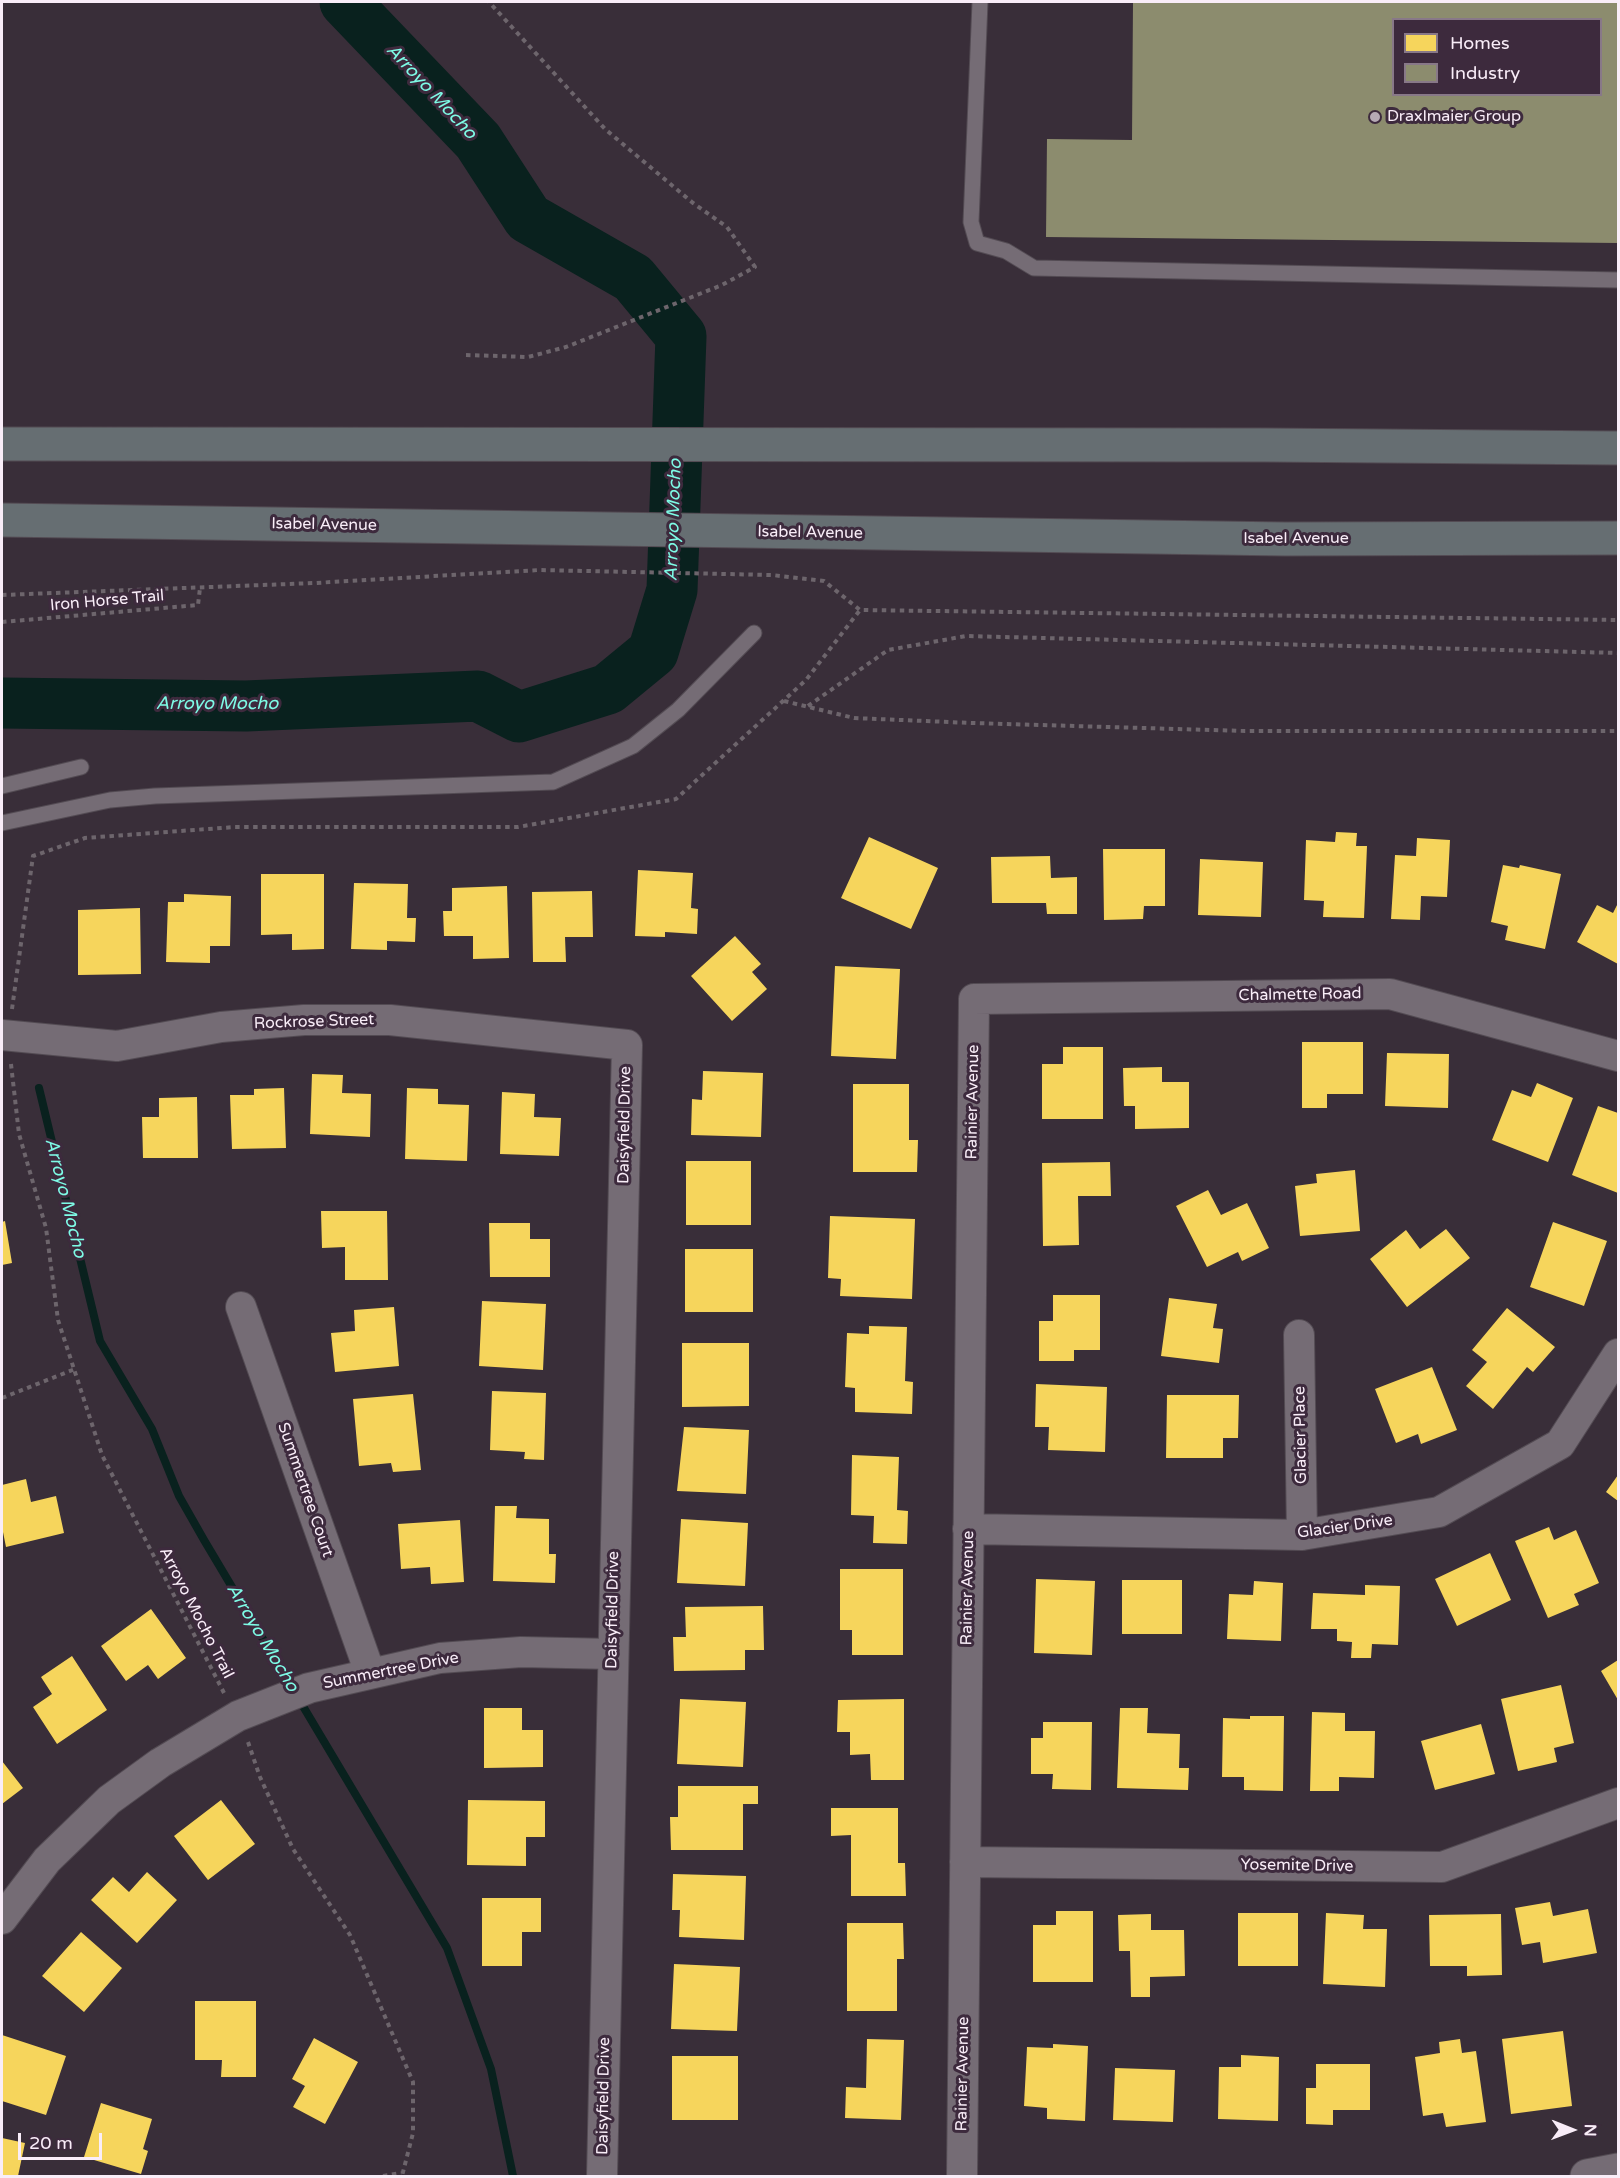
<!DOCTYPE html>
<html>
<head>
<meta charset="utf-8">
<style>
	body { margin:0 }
	#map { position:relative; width:1620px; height:2178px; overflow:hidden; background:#392e39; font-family:"Varela Round",sans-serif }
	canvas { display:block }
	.frame { position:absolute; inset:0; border:3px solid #f9edf8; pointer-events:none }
	.legend { position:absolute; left:1392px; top:18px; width:210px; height:78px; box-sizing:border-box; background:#3d2a3d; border:2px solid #887888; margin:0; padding:8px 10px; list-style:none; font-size:18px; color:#f9edf8 }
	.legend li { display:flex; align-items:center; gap:12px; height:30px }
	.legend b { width:30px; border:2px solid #887888 }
	.north { position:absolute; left:1542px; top:2100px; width:60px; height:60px; -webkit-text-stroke:4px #3d2a3d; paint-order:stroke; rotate:91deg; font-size:16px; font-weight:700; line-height:24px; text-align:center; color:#f9edf8 }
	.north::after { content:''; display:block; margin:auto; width:21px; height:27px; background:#f9edf8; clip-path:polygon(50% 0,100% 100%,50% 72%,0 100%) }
	.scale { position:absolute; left:18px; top:2133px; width:84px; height:27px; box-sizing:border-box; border:3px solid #f9edf8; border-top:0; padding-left:8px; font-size:18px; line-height:21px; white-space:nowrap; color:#f9edf8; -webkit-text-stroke:4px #3d2a3d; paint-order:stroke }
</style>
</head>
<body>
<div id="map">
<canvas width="1620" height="2178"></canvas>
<div class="frame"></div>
<ul class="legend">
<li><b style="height:16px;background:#f6d55c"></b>Homes</li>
<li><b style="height:16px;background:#8c8c6e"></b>Industry</li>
</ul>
<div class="north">N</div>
<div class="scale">20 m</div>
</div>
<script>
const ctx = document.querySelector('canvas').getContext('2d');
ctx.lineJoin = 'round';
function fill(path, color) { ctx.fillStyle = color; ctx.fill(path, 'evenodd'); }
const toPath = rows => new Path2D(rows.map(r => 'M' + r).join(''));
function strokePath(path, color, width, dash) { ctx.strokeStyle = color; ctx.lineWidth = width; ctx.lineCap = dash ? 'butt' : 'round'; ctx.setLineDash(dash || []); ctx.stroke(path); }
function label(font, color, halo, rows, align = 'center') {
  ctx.font = font + ' "Varela Round",sans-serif'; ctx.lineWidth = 6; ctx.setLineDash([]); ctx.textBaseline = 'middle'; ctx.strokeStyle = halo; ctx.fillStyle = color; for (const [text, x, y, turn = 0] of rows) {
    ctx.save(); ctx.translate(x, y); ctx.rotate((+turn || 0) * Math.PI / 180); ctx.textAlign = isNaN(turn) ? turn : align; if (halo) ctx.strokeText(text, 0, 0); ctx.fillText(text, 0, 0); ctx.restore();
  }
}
const homes = toPath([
	[1336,832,1357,833,1356,846,1367,846,1364,918,1323,917,1324,901,1304,900,1306,840,1335,842],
	[869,837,938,868,911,929,841,898],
	[1417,838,1450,840,1447,897,1421,896,1420,920,1391,919,1395,855,1416,856],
	[1103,849,1165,849,1165,906,1144,906,1143,919,1104,920],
	[1050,856,1051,878,1077,877,1077,914,1047,914,1046,903,992,903,991,857],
	[1200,859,1263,862,1261,917,1198,915],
	[1503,865,1519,868,1520,865,1561,874,1545,949,1505,940,1508,926,1491,922],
	[638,870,693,873,691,908,698,909,697,934,665,932,665,937,635,936],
	[261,874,324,874,324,949,292,950,292,934,261,935],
	[354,883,408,884,407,918,416,918,415,942,387,941,387,950,351,949],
	[507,886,509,958,473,959,473,936,444,936,443,911,452,911,452,888],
	[592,891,593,937,565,937,566,962,533,962,532,892],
	[184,894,231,896,230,946,210,946,210,963,166,962,168,902,184,902],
	[1618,903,1618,964,1577,942,1597,905,1613,913],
	[140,908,141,974,78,975,78,910],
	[735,936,761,964,752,972,767,989,732,1021,691,976],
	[835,966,900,969,896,1059,831,1056],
	[1302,1042,1363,1042,1363,1094,1327,1094,1327,1108,1302,1108],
	[1063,1047,1103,1047,1103,1119,1042,1119,1042,1064,1063,1064],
	[1387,1053,1449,1054,1448,1108,1385,1106],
	[1162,1067,1162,1082,1189,1082,1189,1128,1135,1129,1135,1106,1124,1106,1123,1068],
	[703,1071,763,1073,761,1137,691,1135,692,1099,702,1100],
	[312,1074,343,1075,342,1093,371,1094,370,1137,310,1134],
	[1537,1083,1573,1098,1548,1162,1492,1140,1512,1090,1531,1097],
	[853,1084,909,1084,909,1140,918,1140,917,1172,853,1172],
	[284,1088,286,1148,232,1149,230,1095,254,1095,254,1089],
	[407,1088,438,1089,438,1104,469,1105,467,1161,405,1159],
	[502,1092,535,1094,534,1117,561,1118,559,1156,500,1154],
	[197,1097,198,1158,143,1158,142,1117,159,1117,159,1098],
	[1598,1106,1618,1113,1618,1193,1572,1175],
	[686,1161,751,1161,751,1225,686,1225],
	[1110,1162,1111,1196,1078,1196,1079,1245,1043,1246,1042,1163],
	[1355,1170,1360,1231,1300,1236,1295,1186,1317,1183,1316,1174],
	[1208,1190,1221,1215,1247,1203,1269,1248,1242,1261,1238,1252,1207,1267,1176,1206],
	[321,1211,387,1211,388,1280,345,1280,345,1247,322,1248],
	[830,1216,915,1219,912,1299,840,1296,841,1279,828,1278],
	[5,1221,12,1263,2,1265,2,1222],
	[1553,1222,1607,1241,1584,1306,1530,1287],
	[489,1223,530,1223,530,1239,550,1239,550,1277,490,1277],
	[1446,1229,1470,1258,1407,1307,1370,1259,1406,1230,1420,1249],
	[685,1249,753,1249,753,1312,685,1312],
	[1053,1295,1100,1295,1100,1350,1074,1350,1074,1361,1039,1361,1039,1321,1053,1321],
	[1169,1298,1217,1304,1213,1328,1223,1329,1219,1363,1161,1356],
	[482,1301,546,1304,543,1370,479,1366],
	[394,1307,399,1366,335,1372,331,1333,355,1331,354,1310],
	[1507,1308,1555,1347,1533,1372,1527,1367,1493,1409,1466,1386,1487,1362,1472,1350],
	[869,1326,907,1327,905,1381,913,1382,912,1414,855,1412,855,1388,845,1387,847,1333,869,1334],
	[682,1343,749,1343,749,1406,682,1407],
	[1432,1367,1457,1430,1421,1444,1418,1434,1396,1443,1375,1389],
	[1036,1384,1107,1387,1105,1452,1048,1450,1049,1427,1035,1427],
	[492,1391,546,1393,544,1460,524,1459,525,1452,490,1450],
	[413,1394,421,1470,393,1472,391,1463,359,1466,353,1399],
	[1167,1395,1239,1395,1238,1438,1223,1438,1223,1458,1166,1458],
	[684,1427,749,1430,746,1494,677,1491],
	[852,1455,899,1457,897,1510,908,1511,907,1544,873,1543,874,1516,851,1515],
	[1618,1475,1618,1501,1606,1492],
	[26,1479,31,1502,56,1496,64,1533,6,1547,2,1527,2,1485],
	[495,1506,517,1506,516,1518,549,1519,549,1554,556,1554,555,1583,493,1581],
	[681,1519,748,1523,745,1586,677,1583],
	[460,1520,464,1582,431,1584,430,1567,401,1569,398,1524],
	[1549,1527,1554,1540,1576,1530,1599,1583,1574,1594,1579,1605,1548,1618,1515,1541],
	[1490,1553,1511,1600,1457,1626,1435,1579],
	[840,1569,903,1569,903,1655,852,1655,852,1630,840,1630],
	[1036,1579,1095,1581,1092,1655,1034,1653],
	[1122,1580,1182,1580,1182,1634,1122,1634],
	[1254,1581,1283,1583,1281,1641,1227,1639,1229,1594,1253,1595],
	[1365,1585,1400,1586,1398,1645,1372,1644,1371,1658,1351,1658,1352,1642,1337,1641,1337,1629,1311,1629,1313,1593,1365,1595],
	[763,1606,764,1650,745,1650,745,1670,674,1671,673,1637,686,1637,685,1607],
	[151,1609,186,1658,158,1679,148,1665,126,1681,101,1646],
	[72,1656,107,1710,57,1744,33,1707,52,1694,41,1677],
	[1618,1660,1618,1700,1601,1671],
	[1561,1685,1574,1743,1554,1748,1557,1762,1518,1771,1501,1699],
	[680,1699,746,1702,743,1767,677,1764],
	[904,1699,904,1780,871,1780,870,1754,850,1755,850,1732,837,1732,838,1700],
	[484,1708,522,1708,522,1730,543,1730,543,1767,484,1768],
	[1120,1708,1148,1708,1147,1733,1180,1734,1179,1768,1189,1768,1188,1790,1117,1788],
	[1312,1712,1345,1713,1345,1731,1375,1731,1374,1778,1339,1777,1339,1791,1310,1791],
	[1250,1716,1284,1716,1283,1791,1244,1790,1244,1777,1222,1777,1223,1718,1250,1719],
	[1043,1722,1092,1722,1091,1790,1052,1789,1053,1774,1031,1774,1031,1738,1043,1738],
	[1481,1724,1495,1774,1435,1790,1421,1741],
	[2,1761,23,1788,2,1804],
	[678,1786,758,1786,758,1804,743,1804,743,1850,671,1850,670,1817,678,1817],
	[221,1800,255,1844,208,1880,174,1836],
	[468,1800,545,1801,545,1837,526,1837,526,1866,467,1865],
	[831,1808,898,1808,898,1863,905,1863,906,1896,851,1896,851,1835,831,1836],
	[147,1872,177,1900,137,1943,91,1900,113,1877,129,1892],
	[673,1874,746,1876,744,1940,679,1937,680,1910,672,1910],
	[482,1898,541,1898,541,1932,522,1932,522,1966,482,1966],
	[1550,1902,1553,1916,1588,1909,1597,1953,1543,1963,1540,1942,1522,1945,1515,1908],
	[1056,1911,1093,1911,1093,1982,1033,1982,1033,1925,1056,1925],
	[1238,1913,1298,1913,1298,1966,1238,1966],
	[1326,1913,1364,1915,1363,1929,1387,1929,1385,1987,1323,1984],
	[1151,1914,1151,1930,1184,1930,1185,1976,1150,1977,1150,1997,1131,1997,1130,1951,1119,1951,1118,1915],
	[1501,1914,1502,1975,1467,1976,1467,1966,1430,1966,1429,1915],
	[847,1923,903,1923,904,1959,897,1959,897,2011,847,2011],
	[81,1932,122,1968,84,2012,42,1976],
	[674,1964,740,1967,737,2031,671,2029],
	[195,2001,256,2001,256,2077,221,2077,222,2060,195,2060],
	[1563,2031,1572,2106,1511,2114,1502,2039],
	[2,2035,66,2056,46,2115,2,2101],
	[314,2038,358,2062,325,2124,293,2107,305,2086,292,2079],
	[867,2039,904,2040,901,2120,845,2118,846,2087,866,2088],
	[1460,2039,1462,2053,1476,2051,1486,2122,1446,2127,1443,2113,1423,2116,1415,2057,1440,2053,1439,2042],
	[1053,2044,1088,2046,1085,2121,1047,2119,1047,2108,1024,2106,1027,2047,1053,2048],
	[1241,2055,1279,2057,1278,2121,1218,2119,1219,2067,1241,2067],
	[672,2056,738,2056,738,2120,672,2120],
	[1316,2064,1370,2064,1370,2110,1333,2110,1333,2125,1306,2124,1306,2088,1316,2088],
	[1115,2068,1175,2070,1173,2122,1113,2120],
	[101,2103,152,2119,143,2149,148,2151,141,2174,84,2157],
	[2,2138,25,2143,18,2176,2,2176]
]);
const industry = toPath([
	[1133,2,1618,2,1618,243,1046,237,1047,139,1132,140],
	[1394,20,1600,20,1600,94,1394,94]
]);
const stream = toPath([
	[39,1088,100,1341,152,1429,179,1496,204,1540,447,1948,491,2069,513,2176]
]);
const river = toPath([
	[2,703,246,706,478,696,519,717,608,689,653,652,672,590,681,336,633,278,528,218,478,141,345,2]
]);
const path = toPath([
	[466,355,528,357,566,347,722,285,755,267,727,227,693,203,605,129,489,2],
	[2,595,315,583,539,570,772,575,824,581,860,610,1618,620],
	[2,622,198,605,200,588],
	[784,701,854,718,972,723,1245,731,1618,731],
	[808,706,888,650,966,636,1618,653],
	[12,1009,33,856,85,838,235,827,518,827,676,799,806,680,860,610],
	[11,1064,19,1134,46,1228,58,1320,102,1455,224,1693],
	[2,1398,75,1369],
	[248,1742,260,1777,293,1849,350,1935,413,2082,413,2133,402,2176],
	[383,2176,401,2173]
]);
const service = toPath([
	[980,2,971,222,977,243,1006,251,1034,268,1618,280],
	[2,786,81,767],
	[2,823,110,800,155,796,553,782,633,746,678,710,754,633]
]);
const minor = toPath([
	[2,1035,117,1046,221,1027,304,1020,390,1020,627,1045,602,2176],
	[241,1307,370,1673],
	[1299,1335,1302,1535],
	[968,1529,1302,1535,1439,1512,1560,1444,1618,1354],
	[965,1862,1442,1867,1618,1803],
	[2,1919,47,1860,109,1800,160,1763,238,1716,309,1688,440,1658,521,1652,612,1654],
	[962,2176,974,999,1390,994,1618,1056]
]);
const tertiary = toPath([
	[1587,2176,1618,2170]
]);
const trunk = toPath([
	[2,444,1265,445,1618,448],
	[2,520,1285,539,1618,538]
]);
const markers = [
	[1375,117,6,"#b6aab5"]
];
const poiNames = [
	["Draxlmaier Group",1387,117]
];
const streetNames = [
	["Isabel Avenue",324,525,1],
	["Isabel Avenue",810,533,1],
	["Isabel Avenue",1296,539],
	["Iron Horse Trail",107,601,-5],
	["Chalmette Road",1300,995,-1],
	["Rockrose Street",314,1022,-2],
	["Rainier Avenue",973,1102,-89],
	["Daisyfield Drive",625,1125,-89],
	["Glacier Place",1301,1435,-91],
	["Summertree Court",305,1490,71],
	["Glacier Drive",1345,1527,-8],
	["Rainier Avenue",968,1588,-89],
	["Daisyfield Drive",613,1610,-89],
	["Arroyo Mocho Trail",196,1613,63],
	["Summertree Drive",391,1671,-11],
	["Yosemite Drive",1297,1866,1],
	["Rainier Avenue",963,2074,-89],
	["Daisyfield Drive",604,2096,-89]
];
const waterNames = [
	["Arroyo Mocho",431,92,47],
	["Arroyo Mocho",674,520,-88],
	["Arroyo Mocho",217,704],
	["Arroyo Mocho",65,1198,76],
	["Arroyo Mocho",262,1638,59]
];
fill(homes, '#f6d55c');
fill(industry, '#8c8c6e');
strokePath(stream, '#09211e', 8);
strokePath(river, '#09211e', 51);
strokePath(service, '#534b53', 17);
strokePath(minor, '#534b53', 32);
strokePath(tertiary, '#534b53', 35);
strokePath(trunk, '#534b53', 35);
strokePath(path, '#6d656c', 4, [4.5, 4.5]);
strokePath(service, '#756c75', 15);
strokePath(minor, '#756c75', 30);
strokePath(tertiary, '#756c75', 33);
strokePath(trunk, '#666e72', 33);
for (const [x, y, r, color] of markers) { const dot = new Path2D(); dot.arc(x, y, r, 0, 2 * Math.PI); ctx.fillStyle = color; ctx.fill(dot); strokePath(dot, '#3d2a3d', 2); }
label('16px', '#f9edf8', '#3d2a3d', poiNames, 'left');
label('16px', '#f9edf8', '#3d2a3d', streetNames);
label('italic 18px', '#7efbe6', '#3d2a3d', waterNames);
</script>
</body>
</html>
